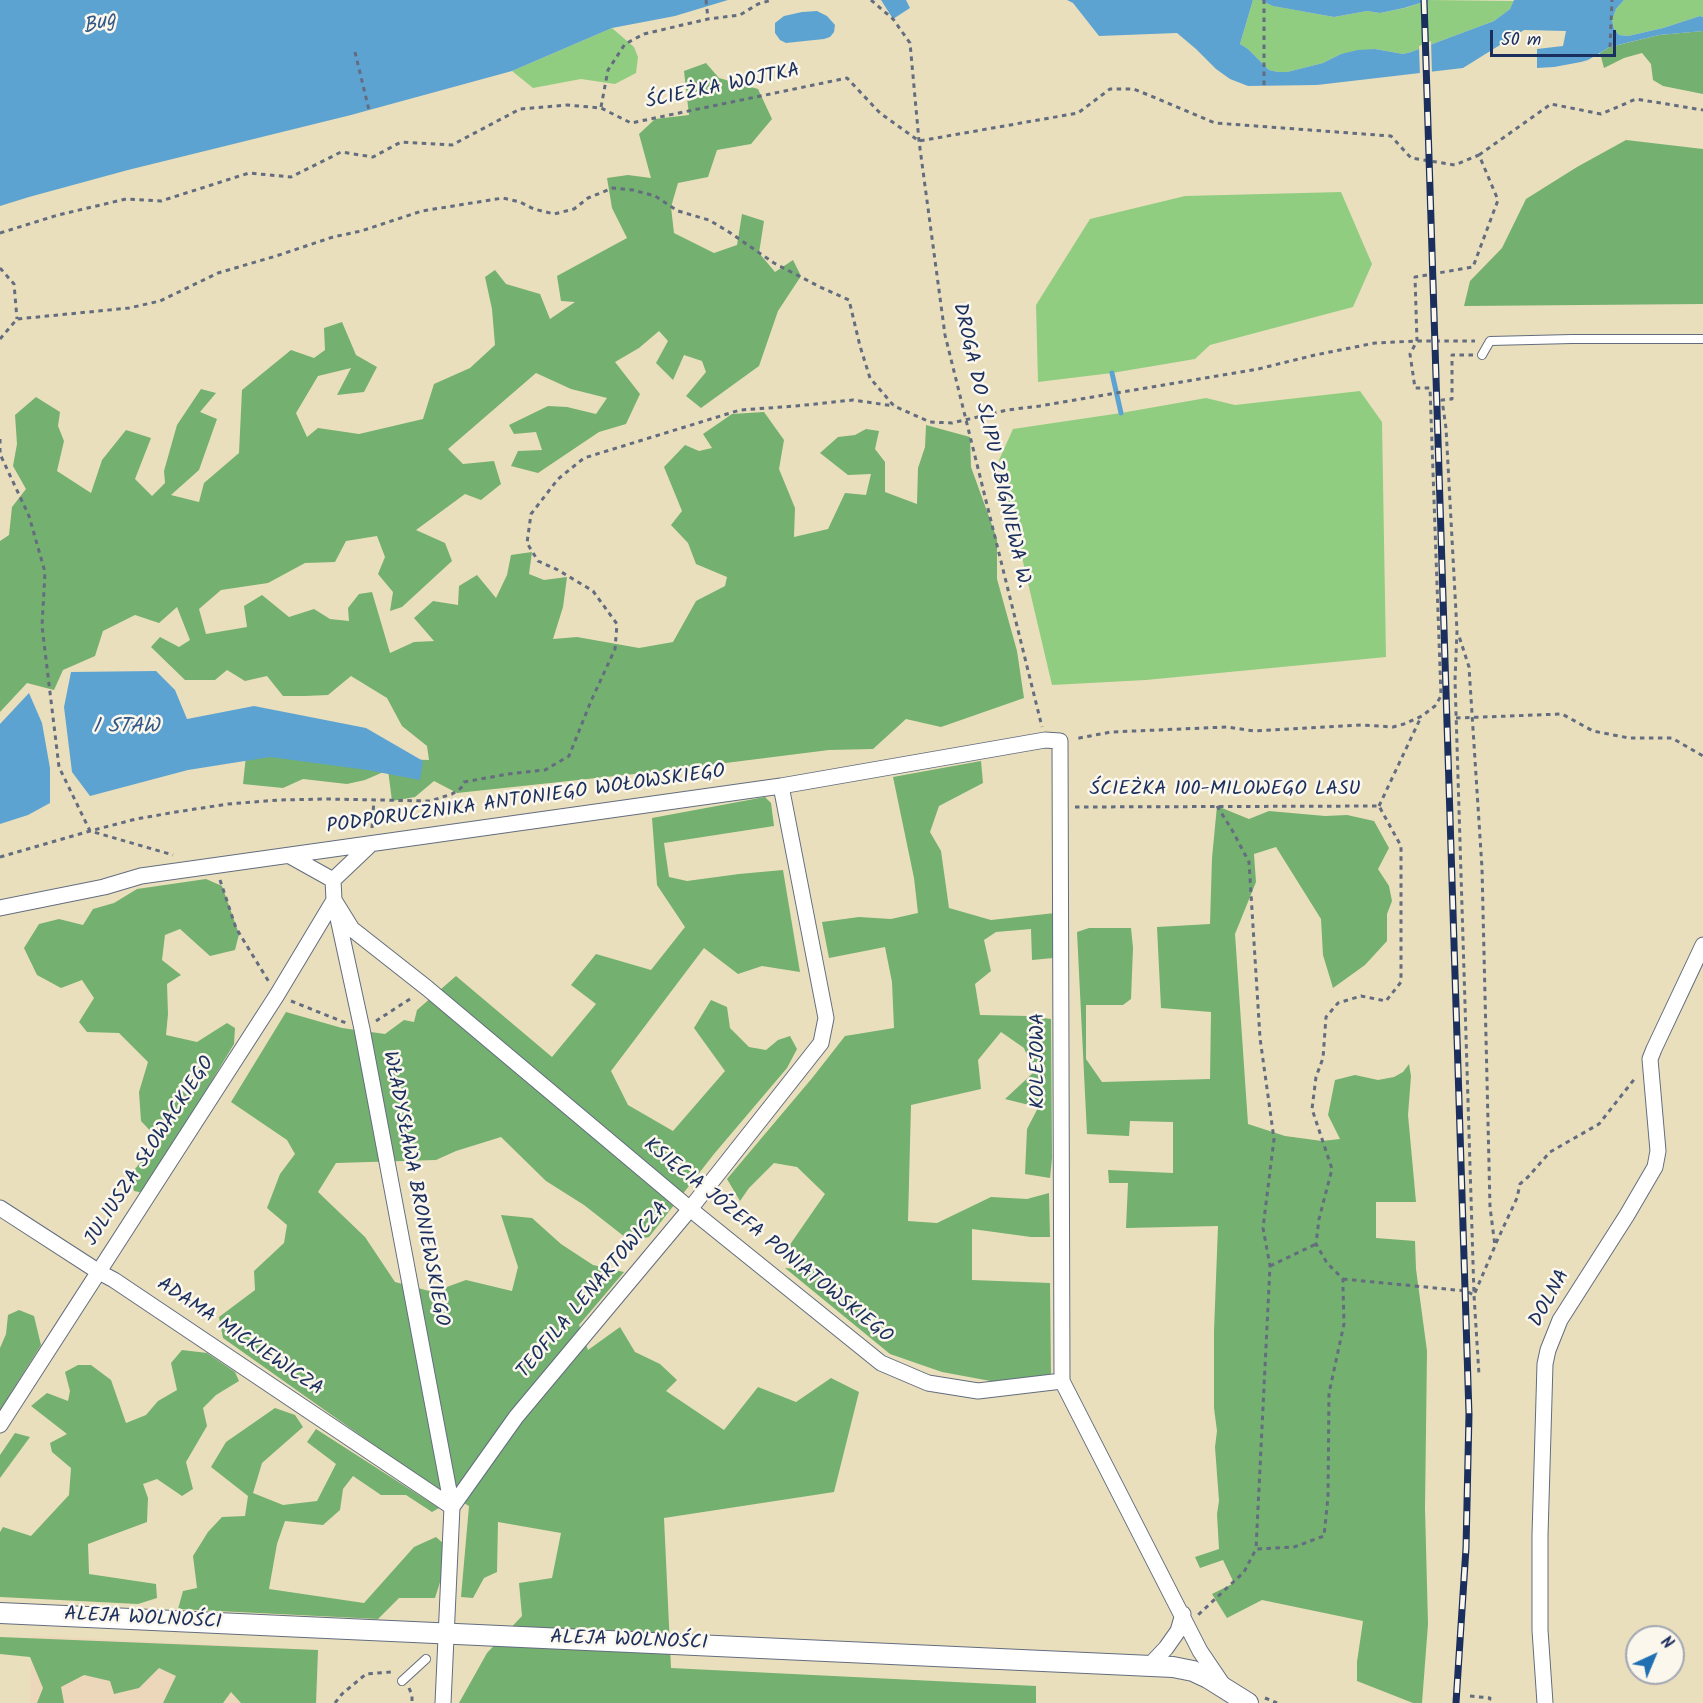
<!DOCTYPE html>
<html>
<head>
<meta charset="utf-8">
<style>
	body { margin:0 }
	#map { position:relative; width:1703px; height:1703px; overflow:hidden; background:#eadfbc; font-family:Kalam,sans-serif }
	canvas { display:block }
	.north { position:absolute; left:1625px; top:1625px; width:60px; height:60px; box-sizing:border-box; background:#fbf7ec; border:2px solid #a1a7b3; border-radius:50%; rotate:44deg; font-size:16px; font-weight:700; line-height:24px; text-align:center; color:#1b2f5e }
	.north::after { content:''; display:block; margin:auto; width:21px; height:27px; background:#1f6fb2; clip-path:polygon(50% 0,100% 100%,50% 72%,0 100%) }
	.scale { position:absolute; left:1490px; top:30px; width:126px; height:27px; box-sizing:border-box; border:3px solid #1b2f5e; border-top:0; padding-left:8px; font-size:18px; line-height:21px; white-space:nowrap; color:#1b2f5e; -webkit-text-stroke:4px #fbf7ec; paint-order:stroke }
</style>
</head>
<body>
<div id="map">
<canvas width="1703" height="1703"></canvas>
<div class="north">N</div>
<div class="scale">50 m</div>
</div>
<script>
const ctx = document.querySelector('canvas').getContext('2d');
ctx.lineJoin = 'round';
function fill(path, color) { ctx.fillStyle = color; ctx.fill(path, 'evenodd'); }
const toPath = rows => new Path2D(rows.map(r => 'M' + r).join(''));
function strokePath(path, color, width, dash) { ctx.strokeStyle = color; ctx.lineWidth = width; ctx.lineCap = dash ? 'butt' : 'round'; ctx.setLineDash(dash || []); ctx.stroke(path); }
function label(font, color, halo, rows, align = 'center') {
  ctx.font = font + ' Kalam,sans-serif'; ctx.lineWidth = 5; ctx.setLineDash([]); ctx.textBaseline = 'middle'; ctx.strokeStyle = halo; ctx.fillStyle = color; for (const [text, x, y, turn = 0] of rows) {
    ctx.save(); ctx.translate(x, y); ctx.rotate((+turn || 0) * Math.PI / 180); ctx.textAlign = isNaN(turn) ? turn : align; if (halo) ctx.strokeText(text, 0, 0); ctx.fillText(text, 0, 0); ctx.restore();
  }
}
const built = toPath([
	[32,1636,319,1650,317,1703,30,1703]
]);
const green = toPath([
	[1253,0,1260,0,1274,6,1334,17,1367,11,1380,13,1405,8,1430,0,1514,1,1510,9,1494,21,1411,52,1403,54,1375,49,1341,54,1323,63,1287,72,1278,72,1269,70,1248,49,1240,44],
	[1624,0,1703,0,1703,17,1700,16,1663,28,1628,36,1619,35,1614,29,1612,20,1616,9],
	[612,28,634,47,638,57,636,73,615,84,581,79,533,88,512,71],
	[1341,192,1372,264,1353,307,1210,345,1195,359,1112,373,1038,382,1036,305,1090,219,1185,196],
	[1360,391,1382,422,1386,657,1146,680,1052,685,999,460,1013,429,1121,413,1206,398,1235,405]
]);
const forest = toPath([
	[1703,31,1703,94,1663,86,1653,80,1651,64,1642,53,1624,58,1604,68,1600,53,1610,47,1659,35],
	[706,63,719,78,758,89,772,119,751,144,717,150,708,177,678,183,671,207,674,233,714,253,737,245,742,214,764,221,759,253,775,272,793,260,801,276,778,311,759,366,701,408,686,396,706,372,702,361,684,355,673,380,656,363,668,341,659,331,639,348,615,362,640,394,626,424,599,432,538,473,511,466,518,451,542,450,536,432,514,434,509,425,548,406,567,407,596,414,607,398,571,389,536,373,448,449,463,464,494,461,501,484,481,500,465,494,416,530,445,543,452,561,402,607,390,611,393,592,378,574,385,557,377,536,346,541,335,562,305,563,268,583,221,590,199,609,206,634,247,627,244,606,262,595,289,617,314,609,330,619,349,621,348,608,359,594,372,592,390,653,414,642,434,641,414,618,433,601,458,605,459,586,477,575,496,598,507,575,511,555,532,552,529,574,544,580,567,577,563,607,553,639,577,637,639,648,673,642,696,601,725,586,727,577,696,564,688,543,671,525,682,511,664,467,685,445,699,451,712,448,703,434,732,414,764,412,784,440,779,469,795,508,794,537,828,529,845,493,866,495,871,474,848,475,820,453,838,437,855,435,866,429,879,431,875,449,885,462,885,492,917,504,918,468,925,447,926,425,970,437,971,467,997,539,997,579,1017,651,1024,698,941,727,906,719,873,749,829,750,662,771,457,793,434,781,415,797,392,801,388,770,365,780,347,784,303,779,283,788,243,784,247,746,369,758,429,760,427,746,402,726,387,698,351,676,328,695,305,696,283,696,267,676,245,681,227,670,215,680,185,680,151,647,160,637,179,647,190,640,177,607,159,623,135,615,103,631,95,656,63,670,54,690,27,683,0,712,0,541,9,535,12,507,26,489,13,466,17,444,15,415,36,397,60,412,58,426,64,441,57,471,91,493,102,460,126,430,151,438,135,479,152,496,165,483,164,471,177,425,201,389,216,393,200,412,217,419,199,470,171,495,199,502,204,483,239,453,242,390,291,350,314,358,325,350,324,328,342,322,356,355,377,367,364,392,337,395,351,368,318,376,296,413,307,437,318,428,359,434,423,419,434,384,470,368,495,345,492,309,485,277,495,270,506,284,540,294,550,319,575,302,561,301,557,276,627,238,612,208,607,178,628,175,651,178,639,134,655,119,689,115,684,71],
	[1626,140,1703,149,1703,304,1464,306,1470,281,1502,248,1526,199,1577,167],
	[981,761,983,783,939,806,930,832,941,851,949,908,991,920,1055,913,1053,958,1032,960,1031,929,996,932,984,940,991,971,975,984,980,1015,1027,1016,1051,1019,1052,1158,1050,1178,1025,1174,1027,1129,1039,1106,1025,1104,1005,1099,1034,1072,1024,1048,1001,1032,978,1060,981,1089,911,1105,908,1221,937,1223,991,1197,1027,1199,1049,1193,1050,1237,1031,1237,972,1229,972,1280,1050,1283,1051,1375,996,1382,942,1372,890,1354,785,1268,796,1269,804,1257,789,1246,825,1194,797,1167,774,1163,749,1188,740,1201,727,1179,813,1077,845,1036,894,1028,892,982,885,947,829,958,822,922,859,917,891,919,918,913,914,878,893,777],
	[765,797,771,803,774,826,664,843,669,877,687,881,739,874,783,870,800,972,762,966,738,974,704,948,611,1071,628,1105,673,1131,725,1071,694,1028,711,1000,727,1007,730,1028,749,1047,766,1050,778,1040,790,1036,797,1049,787,1068,714,1154,649,1237,630,1241,584,1205,546,1181,501,1137,456,1151,436,1160,336,1163,318,1192,365,1237,395,1282,433,1292,466,1280,512,1291,518,1267,501,1215,532,1218,561,1244,593,1265,624,1272,579,1325,588,1350,620,1327,635,1352,660,1364,677,1380,666,1391,724,1430,758,1387,796,1402,831,1378,859,1392,834,1492,664,1518,671,1668,1036,1686,1036,1703,459,1703,487,1653,522,1616,519,1583,552,1578,561,1533,498,1522,497,1572,484,1578,473,1598,461,1597,469,1506,422,1479,223,1338,219,1317,255,1290,254,1271,284,1243,287,1225,267,1208,280,1174,295,1154,287,1140,231,1102,286,1012,342,1028,385,1034,404,1020,414,1022,417,1010,456,976,552,1057,596,1004,571,985,596,954,651,970,685,927,657,885,652,818],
	[1217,806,1249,819,1269,811,1325,816,1347,815,1374,821,1389,848,1378,869,1389,886,1392,901,1387,914,1387,941,1365,965,1333,988,1323,955,1321,919,1276,847,1254,854,1256,882,1235,934,1248,1124,1285,1136,1322,1141,1340,1139,1328,1115,1335,1080,1355,1075,1378,1080,1394,1077,1403,1072,1409,1064,1411,1076,1408,1115,1416,1202,1376,1202,1376,1238,1415,1241,1416,1269,1427,1351,1425,1508,1428,1624,1422,1703,1413,1703,1357,1681,1357,1662,1363,1621,1262,1600,1227,1618,1212,1594,1234,1583,1223,1560,1200,1568,1195,1557,1219,1549,1217,1514,1219,1501,1215,1447,1217,1431,1214,1408,1214,1331,1218,1226,1126,1228,1128,1183,1109,1183,1108,1170,1173,1173,1173,1122,1130,1121,1129,1136,1087,1134,1077,932,1089,928,1131,928,1133,948,1131,999,1123,1005,1086,1005,1086,1059,1102,1082,1210,1079,1211,1012,1161,1008,1157,927,1210,924,1212,858],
	[206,879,222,886,239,934,235,950,210,956,180,929,165,935,162,960,181,975,167,984,168,1014,166,1035,197,1042,227,1023,235,1028,234,1044,144,1193,134,1191,130,1175,159,1140,141,1121,139,1092,148,1062,119,1033,87,1032,79,1022,94,998,82,980,61,988,37,975,24,948,39,924,59,919,83,925,93,909,114,903,137,889],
	[19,1310,34,1316,41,1345,0,1410,0,1348,6,1334,8,1315],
	[182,1350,207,1353,235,1372,239,1381,216,1395,203,1408,207,1426,186,1462,193,1489,182,1496,157,1479,143,1484,148,1498,147,1522,88,1544,89,1574,156,1584,157,1598,138,1604,0,1597,0,1532,3,1527,31,1536,69,1495,71,1468,52,1452,50,1443,67,1434,31,1406,47,1393,68,1401,70,1391,65,1372,78,1365,91,1365,111,1380,126,1423,146,1415,158,1401,177,1390,171,1363],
	[275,1408,295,1415,303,1427,262,1463,253,1493,283,1505,317,1501,336,1464,307,1442,316,1429,439,1508,432,1512,406,1495,381,1495,353,1476,343,1489,340,1510,323,1525,285,1521,277,1544,269,1589,364,1603,414,1547,436,1537,444,1544,442,1576,435,1598,399,1598,378,1619,178,1609,183,1591,197,1588,193,1556,208,1532,222,1517,245,1516,248,1496,211,1467,226,1442],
	[15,1433,30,1437,0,1478,0,1455],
	[0,1637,318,1650,316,1703,241,1703,231,1692,223,1703,163,1703,176,1676,159,1668,139,1688,114,1694,110,1681,84,1675,61,1687,64,1703,37,1703,43,1688,30,1657,0,1654]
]);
const water = toPath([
	[0,0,728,0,675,16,612,28,512,71,351,115,128,170,29,197,0,206],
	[881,0,906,0,910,8,893,19],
	[1067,0,1253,0,1240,44,1248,49,1269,70,1278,72,1287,72,1323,63,1341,54,1358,50,1375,49,1403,54,1411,52,1494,21,1510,9,1514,0,1624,0,1616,9,1612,20,1614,29,1619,35,1628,36,1663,28,1700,16,1703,17,1703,31,1659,35,1630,42,1610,47,1588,60,1581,62,1554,67,1537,68,1537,49,1563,46,1566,31,1524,30,1463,68,1317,85,1248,86,1230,79,1216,69,1196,49,1177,33,1099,36,1073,3],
	[1260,0,1430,0,1404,8,1380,13,1367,11,1334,17,1273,6],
	[817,11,827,16,835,25,834,32,830,37,824,39,786,43,780,40,775,33,775,23,784,16,802,12],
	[156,671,175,690,187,719,254,706,366,728,423,761,420,780,367,770,270,757,188,770,90,796,72,772,64,707,71,672],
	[29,693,42,723,50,768,50,803,28,815,0,824,0,724]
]);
const pier = toPath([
	[1431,41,1432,74,1420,76,1419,46]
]);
const stream = toPath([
	[1112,373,1121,413]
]);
const path = toPath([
	[706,0,708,19],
	[871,0,893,19,910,43,919,141,945,335,1042,727],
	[1610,47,1612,0],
	[355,52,369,110],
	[1264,85,1264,0],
	[601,107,608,70,625,44,644,34,708,19,740,15,758,4,772,0],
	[1479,155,1551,104,1601,114,1636,99,1703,110],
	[0,233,58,215,126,199,161,201,249,173,291,177,341,152,373,157,401,142,452,145,520,109,567,105,601,108,631,123,847,78,880,113,919,141,1078,113,1110,89,1134,89,1215,123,1391,136,1411,158,1455,165,1479,155,1498,200,1473,267,1415,277,1417,341,1410,354,1415,388,1430,388,1441,696,1435,706,1422,716,1404,724,1393,727,1362,725,1254,731,1227,727,1111,732,1074,739],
	[0,268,14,284,17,319],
	[0,339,17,319,129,308,160,301,218,273,276,256,333,237,361,231,422,211,503,198,520,202,534,209,554,214,574,209,588,198,613,188,633,190,655,196,678,211,709,220,729,232,774,263,820,287,849,300,860,346,870,378,894,406,930,422,952,423,1007,410,1040,406,1258,369,1315,355,1375,343,1417,341,1475,341],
	[1473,355,1452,355,1452,399,1442,400,1446,428,1457,631,1455,680,1474,1295,1479,1375],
	[0,439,0,454,29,516,45,572,42,626,59,767,90,831,173,855],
	[1456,718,1562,714,1593,731,1629,738,1672,738,1703,756],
	[1217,806,1232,830,1249,862,1260,1038,1274,1139,1263,1228,1270,1266,1256,1549],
	[1379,806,1421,717],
	[1075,807,1379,806,1401,846,1401,982,1386,1001,1361,996,1338,1003,1326,1017,1323,1058,1316,1077,1312,1109,1332,1169,1319,1219,1316,1244,1327,1263,1343,1279,1343,1287,1344,1324,1329,1393,1328,1497,1324,1536,1294,1547,1256,1549,1244,1572,1198,1615],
	[372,828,374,799],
	[0,857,90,831,136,819,176,812,228,804,279,800,327,799,430,801,452,794,461,788,464,782,508,774,545,770,569,756,591,701,615,649,617,624,593,591,558,570,538,561,527,543,531,514,558,479,584,458,740,410,796,406,853,400,894,406],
	[220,880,236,928,269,982],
	[291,1001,346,1023],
	[376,1021,413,997],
	[1496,1243,1517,1198,1520,1184,1528,1177,1550,1152,1599,1124,1636,1077],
	[1270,1266,1316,1244],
	[1343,1279,1466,1291,1474,1295,1495,1246,1490,1207,1482,868,1469,667,1459,636],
	[409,1688,412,1695,412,1703],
	[1470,1696,1490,1698,1489,1703],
	[1265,1698,1277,1703],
	[335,1703,342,1694,366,1674,391,1672,393,1673]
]);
const service = toPath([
	[1482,355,1490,341,1572,339,1703,339],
	[402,1681,426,1659]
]);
const minor = toPath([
	[290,856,333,880,334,900,362,1029,452,1507],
	[333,880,371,844],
	[334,900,352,929,427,988,690,1209,881,1363,928,1383,978,1391,1062,1381],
	[0,908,104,887,141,876,781,786,1045,740,1060,741,1062,1381,1200,1651,1223,1685],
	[0,1208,99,1272,114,1280,452,1507],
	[0,1425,277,995,334,900],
	[1149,1666,1166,1648,1178,1631,1183,1614],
	[443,1703,452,1507,516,1417,690,1209,821,1043,826,1018,781,786],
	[1545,1703,1540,1630,1540,1535,1545,1364,1548,1350,1560,1320,1627,1215,1655,1167,1658,1151,1650,1059,1654,1049,1703,945]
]);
const tertiary = toPath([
	[0,1613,1173,1667,1193,1671,1208,1678,1248,1703]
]);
const rail = toPath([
	[1424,0,1469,1414,1466,1548,1456,1703]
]);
const streetNames = [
	["ŚCIEŻKA WOJTKA",723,88,-12],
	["DROGA DO SLIPU ZBIGNIEWA W.",990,446,77],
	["ŚCIEŻKA 100-MILOWEGO LASU",1225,791],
	["PODPORUCZNIKA ANTONIEGO WOŁOWSKIEGO",526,801,-8],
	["KOLEJOWA",1040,1061,-90],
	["JULIUSZA SŁOWACKIEGO",151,1152,-57],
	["WŁADYSŁAWA BRONIEWSKIEGO",414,1189,79],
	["KSIĘCIA JÓZEFA PONIATOWSKIEGO",767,1242,39],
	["TEOFILA LENARTOWICZA",594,1291,-50],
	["DOLNA",1551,1299,-61],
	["ADAMA MICKIEWICZA",239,1338,34],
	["ALEJA WOLNOŚCI",143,1620,3],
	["ALEJA WOLNOŚCI",629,1642,2]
];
const waterNames = [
	["Bug",100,25,-17],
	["1 STAW",126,728]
];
fill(built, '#edd7bb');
fill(green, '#91cd81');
fill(forest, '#74b06f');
fill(water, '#5da3d2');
fill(pier, '#eadfbc');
strokePath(stream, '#5da3d2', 5);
strokePath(service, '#636d7f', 10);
strokePath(minor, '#636d7f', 17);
strokePath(tertiary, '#636d7f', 22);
strokePath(path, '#636d7f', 3, [4.5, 4.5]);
strokePath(service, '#fff', 8);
strokePath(minor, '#fff', 15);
strokePath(tertiary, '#fff', 20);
strokePath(rail, '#1b2f5e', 7);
strokePath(rail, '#fbf7ec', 4.5, [14]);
label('20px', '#1b2f5e', '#fbf7ec', streetNames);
label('italic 21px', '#325887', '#fbf7ec', waterNames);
</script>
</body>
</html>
